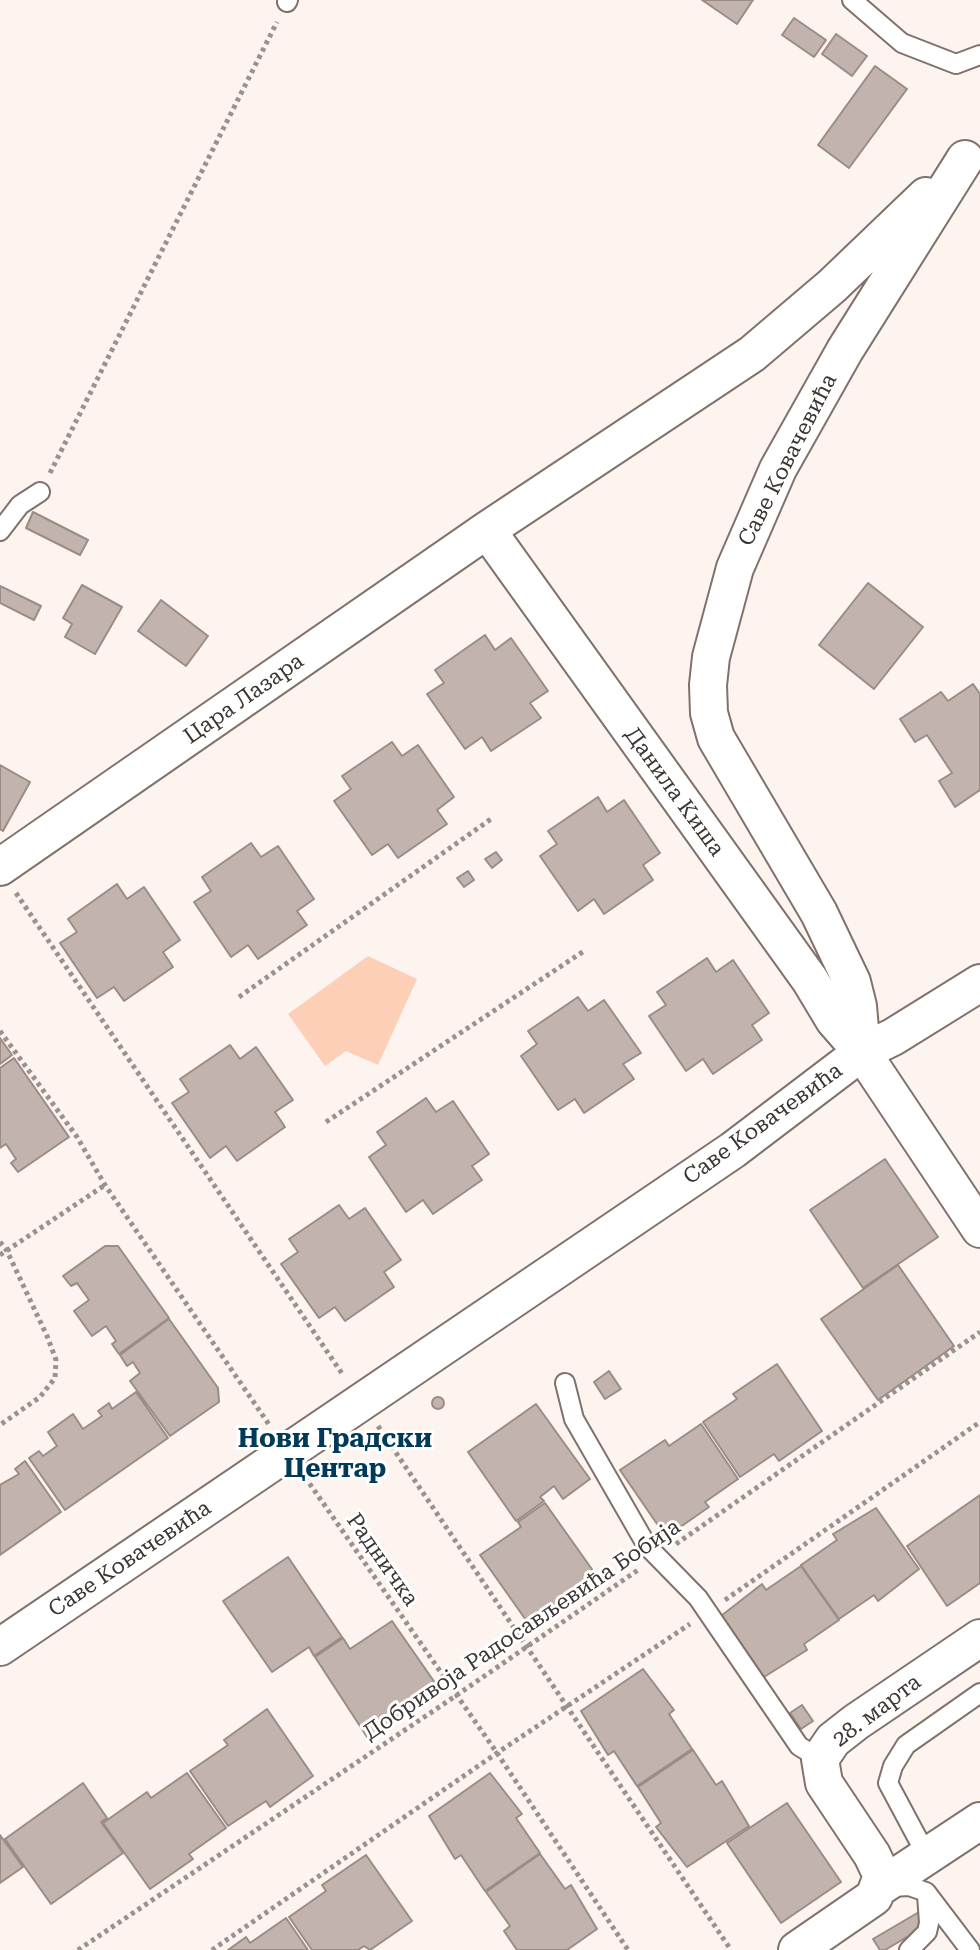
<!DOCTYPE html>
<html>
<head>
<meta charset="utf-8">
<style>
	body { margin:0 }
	canvas { display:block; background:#fdf4ef }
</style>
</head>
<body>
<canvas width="980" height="1950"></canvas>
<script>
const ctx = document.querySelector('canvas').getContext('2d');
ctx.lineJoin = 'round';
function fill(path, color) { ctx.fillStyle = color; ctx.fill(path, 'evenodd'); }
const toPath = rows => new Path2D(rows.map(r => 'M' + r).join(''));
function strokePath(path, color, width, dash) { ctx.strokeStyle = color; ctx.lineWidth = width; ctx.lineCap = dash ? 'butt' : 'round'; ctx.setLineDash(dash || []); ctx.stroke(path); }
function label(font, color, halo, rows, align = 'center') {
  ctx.font = font + ' "Roboto Serif",serif'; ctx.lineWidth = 6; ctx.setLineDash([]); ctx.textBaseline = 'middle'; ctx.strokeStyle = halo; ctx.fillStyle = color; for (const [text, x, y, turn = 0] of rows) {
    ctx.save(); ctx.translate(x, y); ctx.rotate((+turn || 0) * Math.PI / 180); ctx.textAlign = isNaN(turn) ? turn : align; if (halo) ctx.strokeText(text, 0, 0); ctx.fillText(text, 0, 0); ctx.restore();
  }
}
const green = toPath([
	[368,956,417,979,378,1065,346,1051,325,1066,288,1014]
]);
const building = toPath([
	[702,0,753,0,737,24,702,0],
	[794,18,826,40,814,57,782,35,794,18],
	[836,34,867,56,852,76,822,54,836,34],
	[875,66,907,89,849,168,818,145,875,66],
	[33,512,88,540,80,555,26,528,33,512],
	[868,583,923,627,874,689,819,645,868,583],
	[82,585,122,607,95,654,65,637,72,624,63,618,82,585],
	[0,586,41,606,34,620,0,603,0,586],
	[161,600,208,636,186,666,138,631,161,600],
	[485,635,495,650,511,638,548,691,530,703,541,718,491,751,482,737,465,749,427,694,444,683,435,670,485,635],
	[973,684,980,694,980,790,955,807,939,781,952,773,927,735,915,742,900,719,941,692,948,701,973,684],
	[392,742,402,756,418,745,454,797,437,810,447,824,398,858,388,844,372,855,334,801,351,789,342,776,392,742],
	[0,765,30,782,3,831,0,829,0,765],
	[598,797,607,812,624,800,660,853,643,865,653,880,604,914,594,899,578,911,540,856,557,844,548,831,598,797],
	[251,843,261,857,278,846,314,899,297,911,307,925,258,959,248,945,231,957,194,902,211,891,202,877,251,843],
	[496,852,502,860,492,868,485,859,496,852],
	[468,871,474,880,464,887,457,878,468,871],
	[117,884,127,899,144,887,180,940,163,952,173,967,124,1001,114,987,97,998,60,943,77,932,68,919,117,884],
	[707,958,716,972,733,960,769,1013,752,1025,762,1040,713,1074,703,1059,686,1071,649,1016,666,1005,657,992,707,958],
	[578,997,588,1011,604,1000,641,1053,623,1064,634,1079,584,1113,575,1099,558,1110,521,1056,537,1044,528,1031,578,997],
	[0,1038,12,1055,0,1064,0,1038],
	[230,1045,240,1059,256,1047,293,1100,275,1112,285,1127,237,1161,226,1146,210,1158,172,1103,189,1092,180,1079,230,1045],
	[14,1058,69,1137,18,1172,11,1163,16,1159,6,1144,0,1148,0,1068,14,1058],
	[426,1098,436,1112,453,1101,489,1154,472,1166,482,1180,433,1214,423,1200,406,1212,369,1157,386,1145,377,1132,426,1098],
	[885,1159,938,1237,863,1288,810,1210,885,1159],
	[339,1205,349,1219,365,1208,401,1260,384,1272,394,1287,345,1321,335,1307,319,1318,281,1264,298,1252,289,1239,339,1205],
	[105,1246,118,1246,169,1318,119,1354,112,1344,116,1341,106,1326,92,1336,74,1311,89,1300,77,1283,71,1286,63,1276,105,1246],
	[898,1265,954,1346,878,1400,821,1319,898,1265],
	[169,1319,218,1388,219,1402,170,1436,130,1381,140,1373,133,1362,127,1366,120,1355,169,1319],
	[777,1364,822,1431,779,1461,774,1454,740,1477,703,1422,737,1399,733,1394,777,1364],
	[609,1371,621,1389,605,1399,594,1382,609,1371],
	[136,1392,168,1438,65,1510,29,1458,39,1451,43,1456,57,1446,48,1432,73,1414,83,1429,102,1416,98,1411,109,1403,112,1409,136,1392],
	'432 1403a6 6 0 1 1 12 0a6 6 0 1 1-12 0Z',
	[536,1404,590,1479,563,1499,554,1486,540,1497,544,1501,516,1521,468,1452,536,1404],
	[701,1424,738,1479,705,1502,709,1507,666,1537,620,1470,665,1440,669,1446,701,1424],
	[25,1461,61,1512,0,1555,0,1485,19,1474,15,1469,25,1461],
	[980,1495,980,1583,947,1606,907,1546,980,1495],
	[545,1503,601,1582,533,1630,480,1555,521,1527,518,1522,545,1503],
	[876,1508,919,1569,878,1601,874,1595,839,1619,801,1565,837,1540,833,1534,876,1508],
	[288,1557,342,1637,314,1656,309,1647,272,1672,223,1601,288,1557],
	[801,1566,839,1620,804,1644,807,1650,764,1677,721,1616,762,1584,766,1590,801,1566],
	[392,1621,440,1690,369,1740,315,1657,343,1638,350,1649,392,1621],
	[643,1669,674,1710,669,1714,692,1749,637,1786,614,1751,608,1755,581,1711,643,1669],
	[802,1705,813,1721,801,1729,790,1713,802,1705],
	[267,1709,313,1776,270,1807,266,1801,228,1826,190,1771,228,1745,224,1740,267,1709],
	[693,1750,716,1785,722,1781,749,1826,687,1867,656,1827,661,1823,638,1787,693,1750],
	[187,1773,226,1828,189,1854,193,1859,150,1889,103,1823,147,1792,151,1798,187,1773],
	[490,1773,522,1814,516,1818,540,1853,485,1891,461,1855,455,1859,429,1816,490,1773],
	[83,1783,107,1818,101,1822,123,1853,51,1904,5,1839,83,1783],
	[787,1803,841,1882,781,1923,727,1843,787,1803],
	[0,1835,23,1867,0,1883,0,1835],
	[540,1854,565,1889,571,1885,597,1929,567,1950,517,1950,504,1931,510,1926,486,1892,540,1854],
	[366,1855,412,1921,370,1950,364,1946,358,1950,312,1950,289,1917,326,1891,322,1885,366,1855],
	[919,1912,927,1925,885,1950,880,1950,873,1939,919,1912],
	[286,1918,308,1950,228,1950,246,1937,250,1943,286,1918]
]);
const path = toPath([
	[50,473,277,22],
	[16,893,343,1375],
	[239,997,491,819],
	[0,1031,77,1137,105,1185,270,1426],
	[326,1122,584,951],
	[0,1242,7,1251,47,1336,56,1360,55,1378,40,1397,0,1425],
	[0,1255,105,1185],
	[378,1426,731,1950],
	[305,1477,497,1753,628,1950],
	[676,1544,980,1332],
	[725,1600,980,1422],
	[78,1950,457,1695,638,1570],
	[212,1950,497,1753,690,1624]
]);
const service = toPath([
	[852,0,902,43,956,64,980,55],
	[287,2,288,0],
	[0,531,20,505,40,492],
	[565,1383,574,1419,647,1546,698,1598,799,1746,820,1759],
	[927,1856,888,1783,893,1766,906,1745,980,1693],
	[891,1887,909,1886,926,1892,970,1950],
	[909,1950,927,1932,929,1923,927,1895]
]);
const minor = toPath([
	[487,530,810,980,834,1020,862,1052,980,1229],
	[0,867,487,530,752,354,832,286,926,196],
	[862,1052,893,1037,980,983],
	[0,1647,733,1150,862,1052,858,1006,852,982,819,913,716,738,709,713,708,685,711,657,735,568,778,469,845,350,965,159],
	[877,1889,980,1821],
	[797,1950,874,1897,882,1876,872,1855,824,1783,820,1759,833,1740,856,1722,980,1638]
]);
const streetNames = [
	["Саве Ковачевића",788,460,-63],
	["Цара Лазара",244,699,-35],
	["Данила Киша",674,792,54],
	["Саве Ковачевића",763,1124,-36],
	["Саве Ковачевића",130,1559,-34],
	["Радничка",382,1560,55],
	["Добривоја Радосављевића Бобија",522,1630,-34],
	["28. марта",877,1711,-37]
];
const quarterNames = [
	["Нови Градски",335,1439],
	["Центар",335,1469]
];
fill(green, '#fdcfb7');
fill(building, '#c2b4ac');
strokePath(building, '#9b8c85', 2);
strokePath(service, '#80726b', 22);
strokePath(minor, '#80726b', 40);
strokePath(path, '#9a928e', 5, [4, 4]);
strokePath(service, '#fff', 18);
strokePath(minor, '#fff', 36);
label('22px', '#3c3633', '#fff', streetNames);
label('bold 26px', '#003a5b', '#fff', quarterNames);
</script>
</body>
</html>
